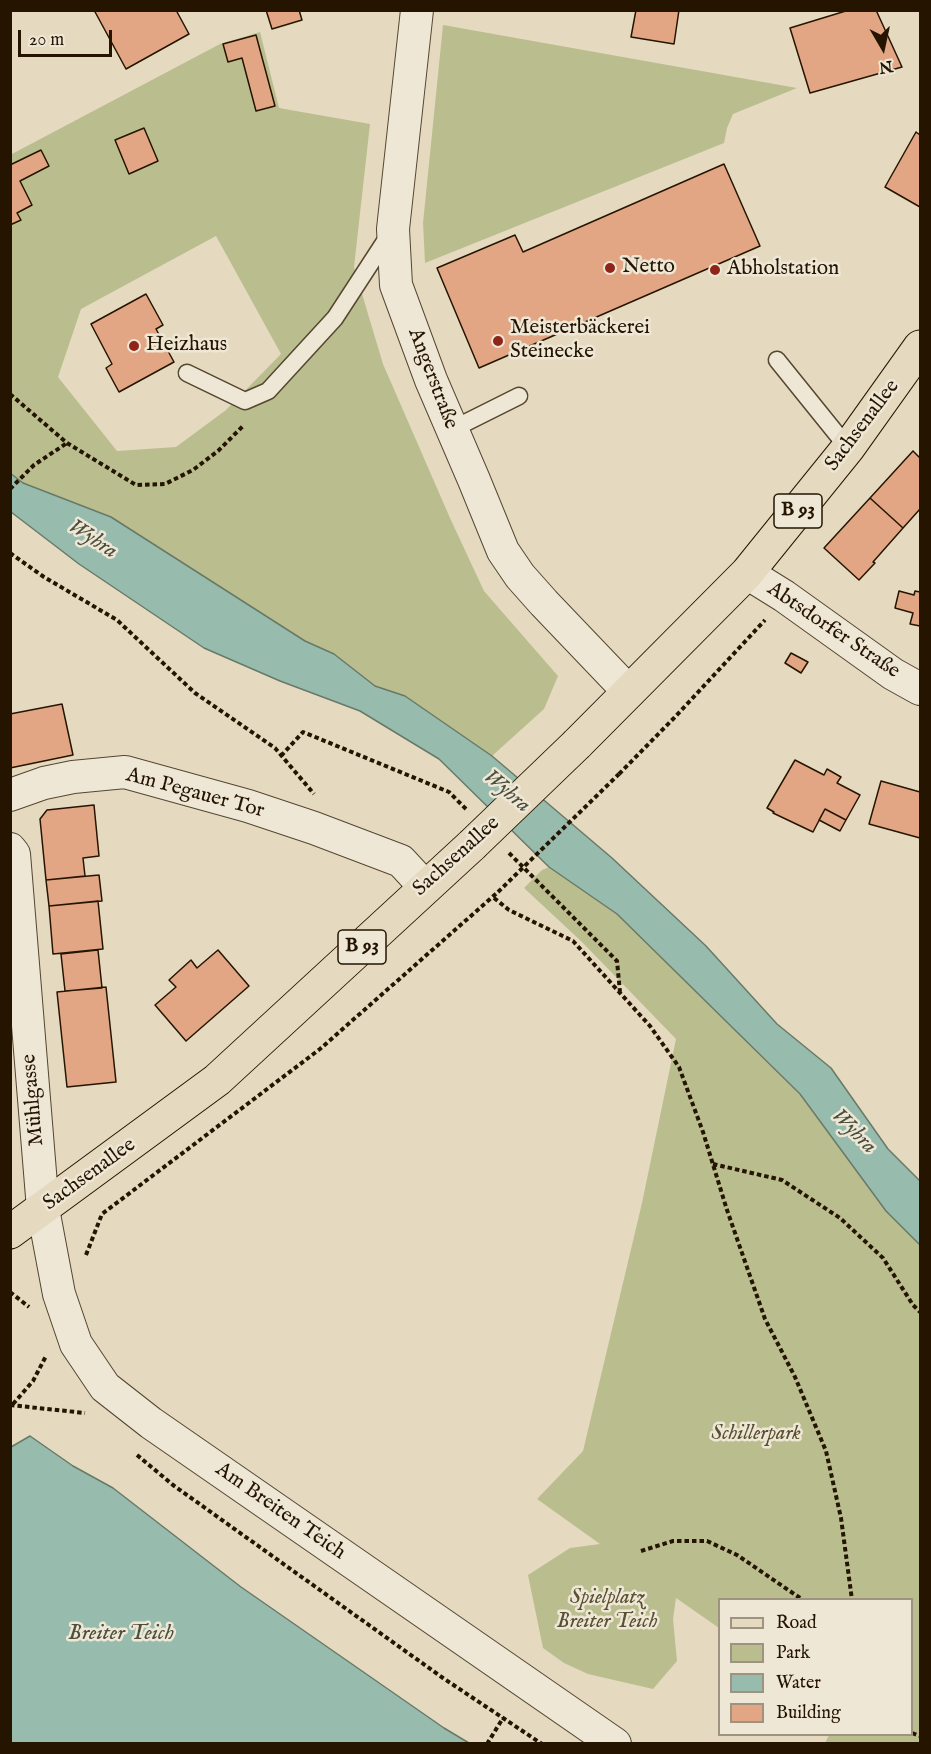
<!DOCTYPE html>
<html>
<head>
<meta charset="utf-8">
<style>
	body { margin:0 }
	#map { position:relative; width:931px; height:1754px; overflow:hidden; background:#e5dac0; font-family:"IM FELL English",serif }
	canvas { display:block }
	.frame { position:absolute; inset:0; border:12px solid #251500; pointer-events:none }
	.legend { position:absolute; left:718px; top:1598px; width:195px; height:138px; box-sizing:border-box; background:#eee7d6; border:2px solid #9e9380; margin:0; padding:8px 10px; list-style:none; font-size:18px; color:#251500 }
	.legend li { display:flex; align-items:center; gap:12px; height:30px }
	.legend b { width:30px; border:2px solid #9e9380 }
	.north { position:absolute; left:853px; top:18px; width:60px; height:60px; -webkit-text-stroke:4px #eee7d6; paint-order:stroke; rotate:171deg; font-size:16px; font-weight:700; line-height:24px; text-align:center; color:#251500 }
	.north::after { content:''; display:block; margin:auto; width:21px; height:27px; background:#251500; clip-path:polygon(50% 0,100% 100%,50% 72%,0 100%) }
	.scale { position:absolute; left:18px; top:30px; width:94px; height:27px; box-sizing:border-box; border:3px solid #251500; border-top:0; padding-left:8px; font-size:18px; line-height:21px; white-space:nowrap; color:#251500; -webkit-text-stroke:4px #eee7d6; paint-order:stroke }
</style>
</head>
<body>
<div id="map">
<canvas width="931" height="1754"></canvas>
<div class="frame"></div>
<ul class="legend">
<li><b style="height:8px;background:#e5dac0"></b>Road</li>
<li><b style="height:16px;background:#babe8e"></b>Park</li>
<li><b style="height:16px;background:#97bbad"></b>Water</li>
<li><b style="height:16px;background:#e2a685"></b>Building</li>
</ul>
<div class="north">N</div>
<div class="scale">20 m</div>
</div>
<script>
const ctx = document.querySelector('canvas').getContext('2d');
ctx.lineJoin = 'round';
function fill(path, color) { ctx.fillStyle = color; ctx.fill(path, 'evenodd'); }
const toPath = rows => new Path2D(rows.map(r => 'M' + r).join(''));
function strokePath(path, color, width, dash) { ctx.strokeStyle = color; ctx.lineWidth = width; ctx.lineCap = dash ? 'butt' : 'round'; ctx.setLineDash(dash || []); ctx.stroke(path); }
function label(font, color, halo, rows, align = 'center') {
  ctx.font = font + ' "IM FELL English",serif'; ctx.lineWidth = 5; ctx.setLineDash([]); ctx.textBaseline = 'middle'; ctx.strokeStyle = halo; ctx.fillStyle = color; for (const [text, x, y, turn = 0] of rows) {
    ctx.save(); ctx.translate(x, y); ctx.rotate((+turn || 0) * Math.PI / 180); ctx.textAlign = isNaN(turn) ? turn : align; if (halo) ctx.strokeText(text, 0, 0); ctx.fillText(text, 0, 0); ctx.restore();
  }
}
const green = toPath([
	[443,25,797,88,733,114,727,128,724,143,425,263,423,223],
	[260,32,279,108,370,124,354,267,383,364,450,518,484,591,558,676,544,709,492,756,405,696,375,686,334,654,305,641,111,517,23,483,11,473,10,155,220,44],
	[216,236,281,354,226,410,176,447,117,451,58,377,81,309],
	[549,867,617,914,800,1095,886,1211,920,1245,920,1743,825,1743,829,1735,912,1734,912,1600,720,1600,719,1628,676,1598,673,1619,677,1661,653,1689,588,1674,564,1663,543,1648,528,1575,570,1548,600,1544,537,1499,583,1451,642,1203,676,1039,582,942,524,888,542,870]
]);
const water = toPath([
	[10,473,23,483,111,517,305,641,334,654,375,686,405,696,492,756,612,858,706,946,777,1024,831,1068,888,1149,920,1181,920,1245,886,1211,800,1094,617,914,549,867,439,759,360,711,280,681,204,648,79,564,11,512,10,473],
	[30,1436,73,1466,113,1488,241,1587,444,1728,469,1743,11,1743,11,1447,30,1436]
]);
const building = toPath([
	[94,10,176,10,189,34,126,69,94,10],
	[266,10,299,10,302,20,272,29,266,10],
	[636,10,679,10,674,44,631,37,636,10],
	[849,10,876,10,902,67,810,93,790,28,849,10],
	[256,35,275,106,256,111,242,58,228,62,223,44,256,35],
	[144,128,158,161,129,174,115,140,144,128],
	[916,132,920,135,920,207,885,187,916,132],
	[41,150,49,166,20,181,32,205,17,213,21,220,10,225,10,165,41,150],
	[724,164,760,246,479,368,437,268,515,235,523,252,724,164],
	[146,294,163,325,156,329,174,362,119,392,106,368,112,364,91,324,146,294],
	[913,451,920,458,920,509,903,528,870,498,913,451],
	[870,498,903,528,873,562,875,563,859,580,824,548,870,498],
	[899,591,914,595,915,591,920,592,920,626,910,624,913,613,895,608,899,591],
	[791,653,808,662,801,673,785,663,791,653],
	[62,704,73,755,10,768,10,714,62,704],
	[795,760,824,775,827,769,841,777,837,783,860,795,846,820,825,809,813,832,773,813,774,812,767,808,795,760],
	[881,781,920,792,920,838,869,824,881,781],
	[94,805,99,856,83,858,85,876,46,880,40,819,47,810,94,805],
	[825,809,846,820,840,831,819,820,825,809],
	[99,875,102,901,49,906,46,880,99,875],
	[98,901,103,949,53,954,49,906,98,901],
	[98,950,102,988,65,991,61,954,98,950],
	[218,950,249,986,186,1041,155,1005,176,987,169,980,191,960,197,968,218,950],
	[106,987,116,1082,67,1087,57,992,106,987]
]);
const path = toPath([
	[10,394,67,443,136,485,165,484,193,470,218,451,243,426],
	[10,489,34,465,67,443],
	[10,553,44,577,117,620,195,693,275,748,314,794],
	[281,756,303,732,449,792,466,809],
	[619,774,674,718,765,620],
	[509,853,617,961,620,992],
	[494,898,509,910,573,941,650,1026,679,1067,703,1132,727,1210,765,1319,795,1377,826,1451,841,1518,852,1600],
	[713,1164,782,1180,840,1218,883,1258,913,1305,920,1312],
	[86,1255,102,1214,320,1049,498,892],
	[10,1292,29,1307],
	[13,1404,33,1381,46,1356],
	[10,1405,85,1413],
	[137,1455,173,1485,443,1678,542,1744],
	[641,1551,673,1541,707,1541,737,1555,803,1600],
	[912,1733,920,1736],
	[487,1744,503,1718]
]);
const lane = toPath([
	[777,360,848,448],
	[187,373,245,401,268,391,335,318,391,232],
	[451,430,519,396]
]);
const street = toPath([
	[417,10,393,229,396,285,431,380,474,480,503,551,520,576,544,603,629,692],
	[747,573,784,596,893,674,920,689],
	[10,795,44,783,73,777,125,772,248,806,314,828,401,861,425,887],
	[10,849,14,854,43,1209,59,1294,76,1344,105,1387,151,1423,615,1744]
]);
const primary = toPath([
	[577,744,747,573,848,448,920,347],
	[10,1232,217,1080,472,845]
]);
const pathBridge = toPath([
	[498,892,619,774]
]);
const primaryBridge = toPath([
	[472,845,577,744]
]);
const markers = [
	[610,268,6,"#8f2418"],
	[715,270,6,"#8f2418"],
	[498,341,6,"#8f2418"],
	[134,346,6,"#8f2418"]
];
const shields = [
	[798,511,48],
	[362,947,48]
];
const shieldNames = [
	["B 93",798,511],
	["B 93",362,947]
];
const poiNames = [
	["Netto",622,268],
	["Abholstation",727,270],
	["Meisterbäckerei",510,329],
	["Steinecke",510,353],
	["Heizhaus",146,346]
];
const streetNames = [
	["Angerstraße",432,379,69],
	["Sachsenallee",863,426,-53],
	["Abtsdorfer Straße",833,631,34],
	["Am Pegauer Tor",195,794,15],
	["Sachsenallee",457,857,-42],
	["Mühlgasse",34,1100,-95],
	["Sachsenallee",90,1175,-36],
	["Am Breiten Teich",280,1512,35]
];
const parkNames = [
	["Schillerpark",756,1435],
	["Spielplatz",607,1599],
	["Breiter Teich",607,1623]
];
const waterNames = [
	["Wyhra",92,540,33],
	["Wyhra",506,792,40],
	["Wyhra",853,1132,45],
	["Breiter Teich",121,1634]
];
fill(green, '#babe8e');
fill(water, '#97bbad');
strokePath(water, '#697968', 1.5);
fill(building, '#e2a685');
strokePath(building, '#251500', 1.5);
strokePath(lane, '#554630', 19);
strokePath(street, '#554630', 34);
strokePath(primary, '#251500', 35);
strokePath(path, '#251500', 4, [4.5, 3]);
strokePath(lane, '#eee7d6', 16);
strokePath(street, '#eee7d6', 32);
strokePath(primary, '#e5dac0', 33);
strokePath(primaryBridge, '#251500', 35, []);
strokePath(pathBridge, '#251500', 4, [4.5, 3]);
strokePath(primaryBridge, '#e5dac0', 33);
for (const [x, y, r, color] of markers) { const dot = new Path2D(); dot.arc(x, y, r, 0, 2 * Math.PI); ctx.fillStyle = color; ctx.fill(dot); strokePath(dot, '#eee7d6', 2); }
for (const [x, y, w] of shields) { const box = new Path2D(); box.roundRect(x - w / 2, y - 17, w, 34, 4.5); ctx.fillStyle = '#eee7d6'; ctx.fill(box); strokePath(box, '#251500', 1.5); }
label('bold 20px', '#251500', null, shieldNames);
label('21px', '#251500', '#eee7d6', poiNames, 'left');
label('21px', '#251500', '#eee7d6', streetNames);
label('italic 21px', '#595032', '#eee7d6', parkNames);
label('italic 22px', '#4d4f3d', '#eee7d6', waterNames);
</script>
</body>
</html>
